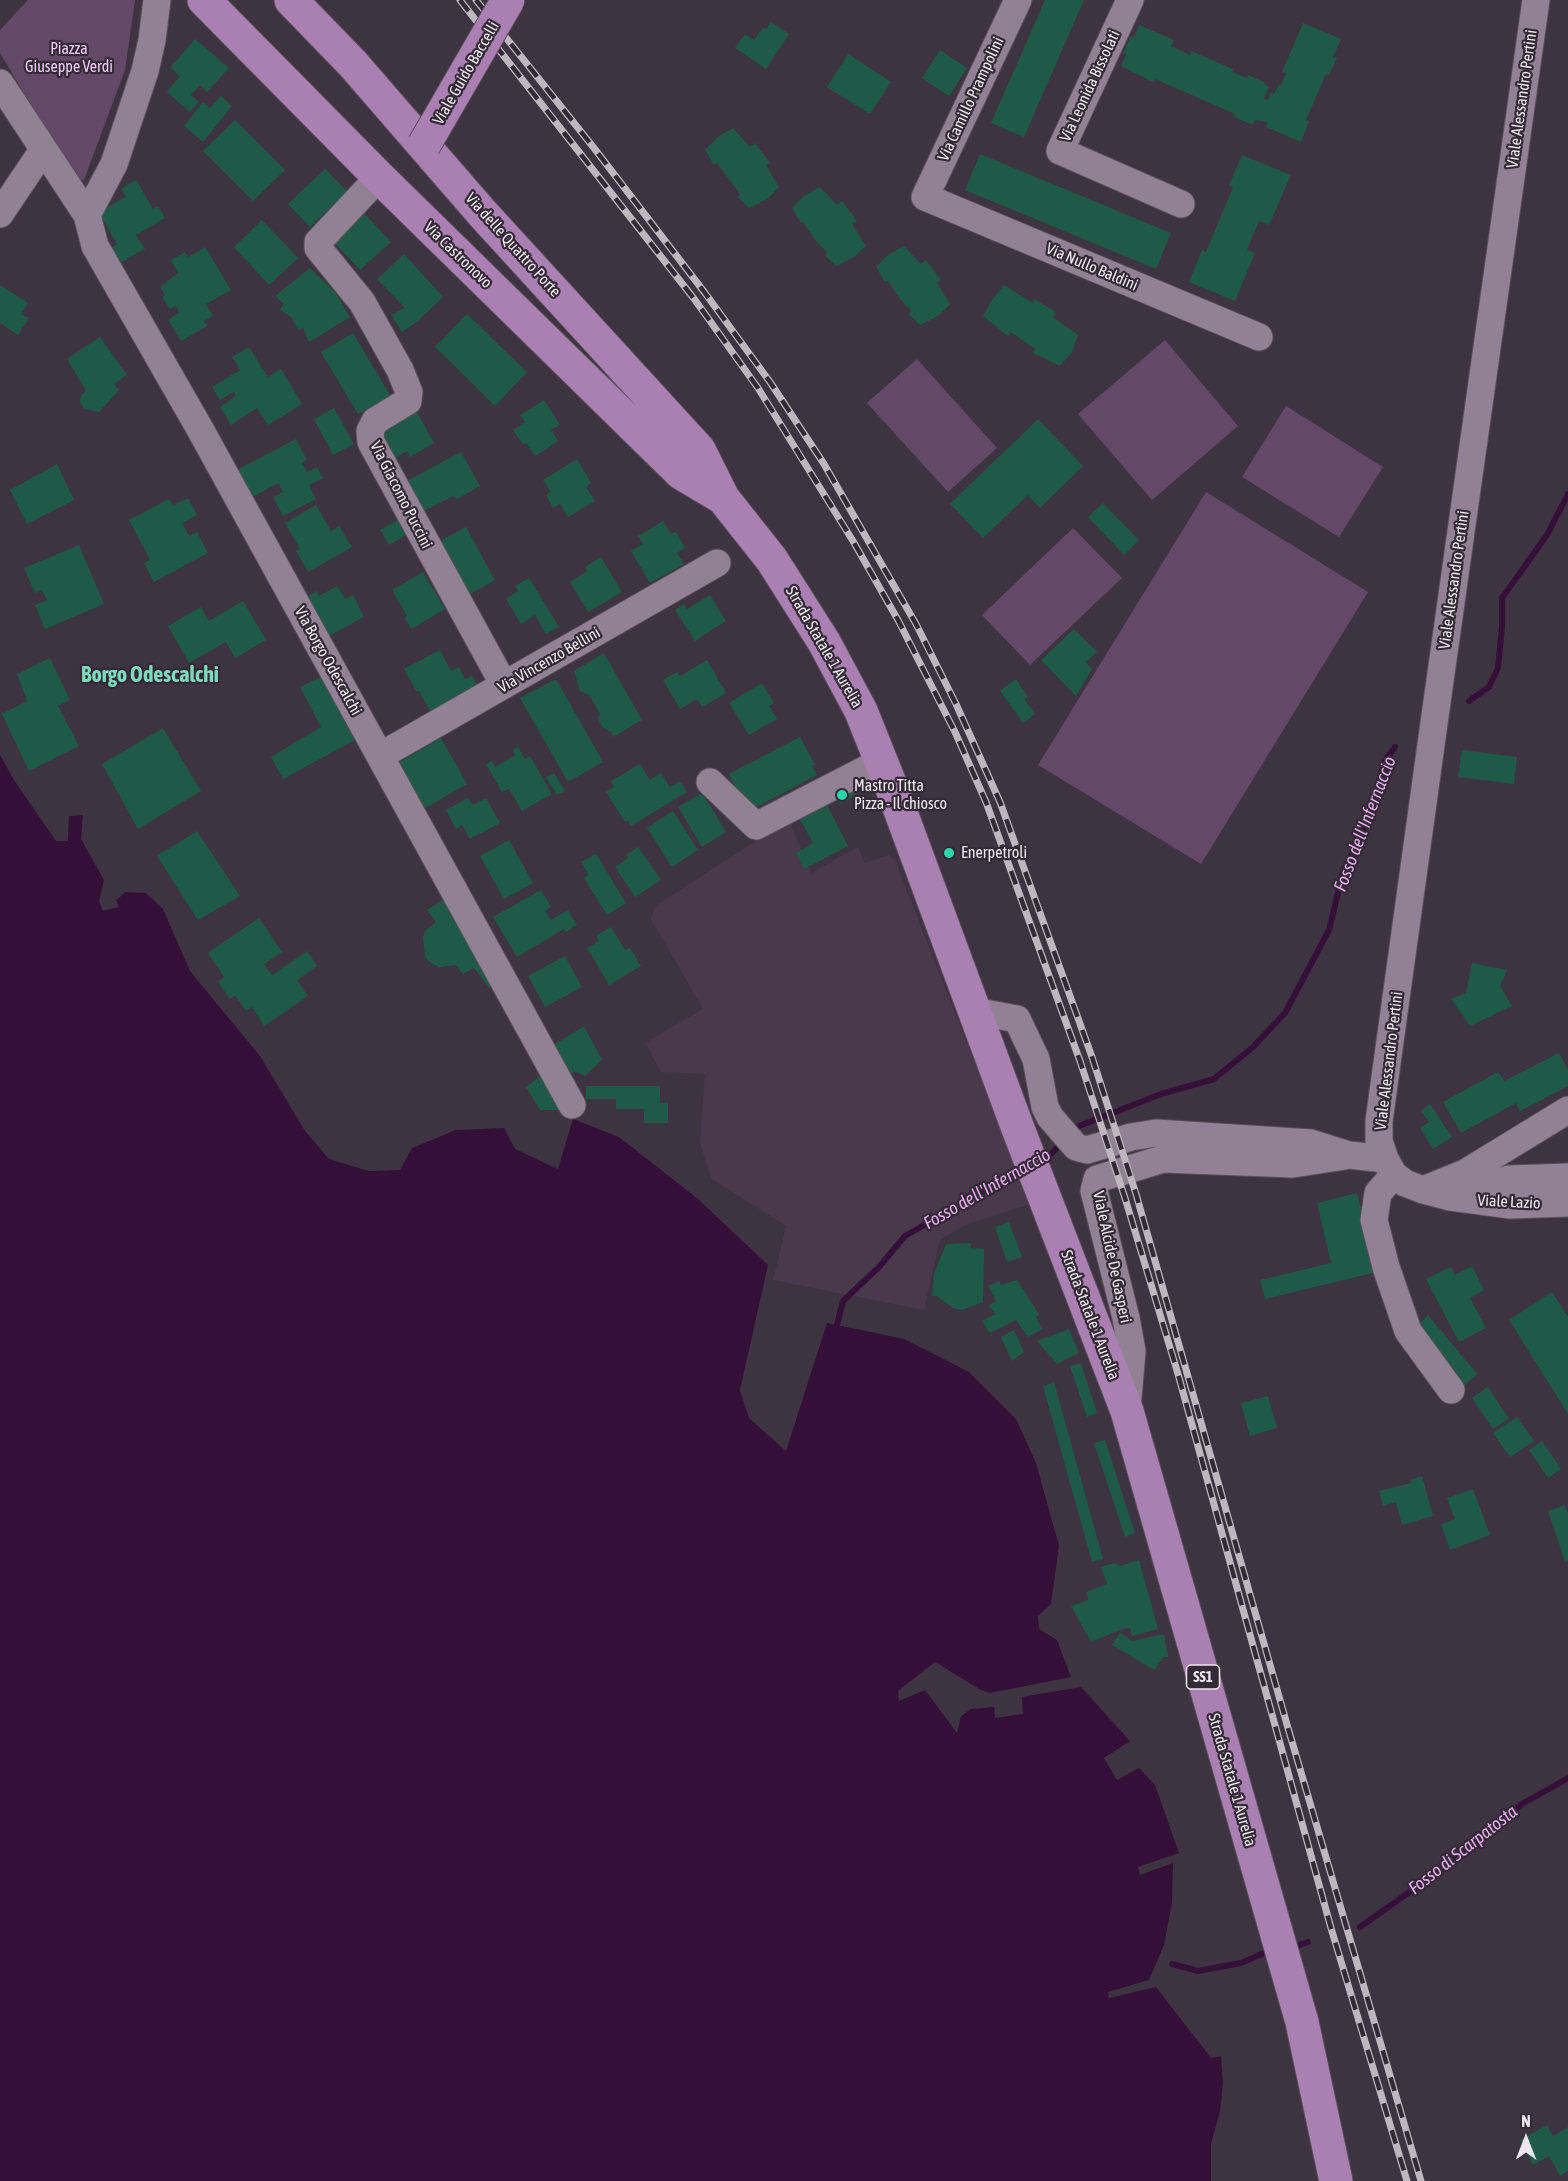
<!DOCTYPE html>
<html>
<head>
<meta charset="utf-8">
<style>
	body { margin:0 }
	#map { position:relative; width:1568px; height:2181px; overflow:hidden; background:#3e3340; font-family:"Asap Condensed",sans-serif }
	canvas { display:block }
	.north { position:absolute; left:1496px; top:2109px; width:60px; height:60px; -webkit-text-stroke:4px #342936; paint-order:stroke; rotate:0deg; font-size:16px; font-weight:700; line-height:24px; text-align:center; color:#efe7f0 }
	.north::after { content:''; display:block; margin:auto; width:21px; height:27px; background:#efe7f0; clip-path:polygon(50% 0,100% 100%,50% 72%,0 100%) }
</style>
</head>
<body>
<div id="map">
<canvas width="1568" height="2181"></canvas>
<div class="north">N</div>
</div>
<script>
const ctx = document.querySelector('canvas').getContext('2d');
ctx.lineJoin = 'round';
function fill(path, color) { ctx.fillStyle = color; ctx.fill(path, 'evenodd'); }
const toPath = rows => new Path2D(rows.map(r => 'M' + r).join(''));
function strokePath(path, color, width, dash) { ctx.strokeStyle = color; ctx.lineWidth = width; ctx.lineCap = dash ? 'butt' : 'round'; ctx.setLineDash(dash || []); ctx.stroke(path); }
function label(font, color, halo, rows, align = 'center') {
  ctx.font = font + ' "Asap Condensed",sans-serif'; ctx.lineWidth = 4.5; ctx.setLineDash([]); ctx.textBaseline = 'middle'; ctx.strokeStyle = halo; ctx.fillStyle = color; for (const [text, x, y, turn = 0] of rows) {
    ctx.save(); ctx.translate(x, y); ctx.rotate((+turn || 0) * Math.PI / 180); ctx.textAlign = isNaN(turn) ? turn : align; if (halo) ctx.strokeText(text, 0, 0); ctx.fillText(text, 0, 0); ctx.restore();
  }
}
const built = toPath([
	[789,820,811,873,858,847,865,863,889,855,895,860,1030,1204,965,1225,940,1240,924,1310,773,1280,786,1226,711,1178,700,1143,705,1074,661,1072,645,1043,703,1009,651,919,655,906]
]);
const green = toPath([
	[28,0,135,0,125,70,84,180,75,178,0,53,0,30],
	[1165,340,1238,426,1152,500,1078,414],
	[917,359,997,448,948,492,867,403],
	[1286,406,1383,467,1339,537,1242,477],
	[1206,492,1368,592,1201,864,1038,765],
	[1073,528,1122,578,1030,665,982,615]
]);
const water = toPath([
	[0,755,14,780,56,841,68,841,69,816,83,815,81,839,104,880,99,901,103,911,119,907,116,900,126,892,146,893,163,909,190,971,260,1056,305,1131,329,1159,369,1171,400,1170,412,1148,456,1130,504,1128,515,1149,558,1169,573,1119,619,1137,698,1199,768,1265,740,1390,749,1418,786,1451,827,1323,904,1339,969,1372,1016,1419,1036,1463,1059,1546,1051,1604,1038,1616,1039,1629,1057,1640,1071,1677,990,1693,981,1690,935,1662,898,1691,899,1701,925,1690,957,1733,961,1716,971,1709,994,1707,995,1718,1023,1714,1022,1697,1081,1687,1130,1741,1104,1758,1117,1780,1139,1768,1155,1785,1179,1853,1138,1867,1140,1875,1173,1863,1172,1903,1164,1945,1149,1980,1108,1992,1109,1998,1156,1987,1211,2058,1221,2056,1223,2083,1220,2111,1211,2144,1211,2181,0,2181]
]);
const stream = toPath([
	[1469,701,1489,687,1498,668,1502,627,1502,598,1547,535,1568,494],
	[1072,1133,1079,1126,1161,1094,1214,1079,1253,1047,1285,1013,1329,930,1343,872,1372,812,1384,762,1395,747],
	[1041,1160,1049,1156,1063,1142],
	[837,1325,843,1301,879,1267,905,1236,1024,1168],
	[1360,1927,1442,1869,1522,1804,1568,1778],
	[1297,1946,1308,1942],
	[1172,1964,1198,1971,1241,1963,1264,1953]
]);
const building = toPath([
	[1045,0,1084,0,1024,137,991,123],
	[771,22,789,34,766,69,735,48,745,34,754,40,763,27,766,29],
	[1303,23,1341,39,1333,57,1337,58,1329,75,1326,74,1306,120,1309,122,1301,142,1266,127,1268,123,1262,121,1255,120,1253,125,1234,117,1235,114,1155,79,1153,82,1121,66,1126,55,1123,53,1131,36,1134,38,1139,25,1174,40,1171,46,1190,55,1191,51,1233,69,1232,72,1247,78,1248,75,1265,82,1264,84,1269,87,1264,99,1268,100,1271,92,1274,94,1279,84,1281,85,1286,74,1282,72],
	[195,39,229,68,207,92,200,85,191,95,199,102,190,112,167,92,180,76,170,68],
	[940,50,967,68,949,96,922,78],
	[848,54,891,82,870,114,827,87],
	[221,96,232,106,203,142,184,126,203,102,210,108],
	[235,120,285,170,253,201,203,151],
	[733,128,750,147,755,143,770,163,766,165,779,187,767,199,749,208,738,197,740,194,717,163,714,165,705,150,718,137],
	[980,154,1171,233,1156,269,965,190],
	[1242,155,1291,175,1269,225,1259,221,1247,250,1255,253,1235,301,1189,282,1202,250,1206,252,1233,187,1229,185],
	[325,169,347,191,310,227,288,204],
	[136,180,153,209,158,206,165,218,136,235,145,249,118,264,109,249,117,244,102,218,102,210,126,197,121,189],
	[820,187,837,205,842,201,857,221,852,224,866,246,854,257,836,266,825,255,827,252,815,240,803,222,801,223,792,208,804,196],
	[359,208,391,242,360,270,329,237],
	[262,220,298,258,269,285,234,247],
	[904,246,921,264,926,260,941,280,937,283,950,304,938,316,920,325,909,314,911,311,900,299,888,281,885,282,876,267,889,254],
	[205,247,231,290,206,304,213,316,204,321,207,326,181,341,168,320,179,313,176,306,170,309,162,297,165,295,160,287,178,273,171,260,185,252,188,257],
	[404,254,443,297,419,320,402,332,391,315,405,308,377,279],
	[310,268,336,293,350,317,309,342,303,328,298,330,292,318,280,309,284,304,275,296],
	[0,285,28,303,21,314,29,318,18,335,0,323],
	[1004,285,1033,303,1034,299,1056,312,1053,317,1078,335,1072,352,1060,366,1033,353,1035,349,1011,332,1008,336,983,316,992,300],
	[467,314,527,372,495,406,435,347],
	[353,333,390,395,358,414,321,352],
	[100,337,127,375,114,384,119,390,99,412,84,409,80,402,81,395,86,391,67,359],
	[249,347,268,377,281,369,302,404,268,425,257,408,231,425,220,407,236,396,234,392,220,400,212,387,240,370,232,357],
	[544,400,560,425,551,430,558,441,535,456,526,443,523,445,513,430,525,422,520,415],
	[334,408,354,444,333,455,314,419],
	[417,412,434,443,410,457,407,451,395,458,381,432],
	[1038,419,1083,466,1040,508,1028,495,983,538,950,504],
	[296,439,307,460,302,463,307,472,317,467,323,478,309,485,316,499,283,516,273,497,283,492,278,483,245,501,231,473],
	[461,452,480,486,457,499,453,496,424,511,407,481],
	[577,459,591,483,586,487,595,501,568,517,560,504,553,508,546,495,551,492,543,480],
	[57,464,74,500,27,524,10,490],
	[188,498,197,515,182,523,189,536,197,532,208,553,154,582,144,563,150,560,129,520,169,499,173,505],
	[1103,503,1139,540,1124,555,1088,517],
	[316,505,331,531,339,526,352,547,308,572,296,551,300,549,285,523],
	[398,520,406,535,389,545,380,530],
	[663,521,671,534,676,532,685,548,677,553,684,564,650,583,631,551,643,544,638,536],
	[466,527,495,580,467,596,438,542],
	[79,545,104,604,45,629,35,605,47,600,42,590,35,593,24,568],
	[601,557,622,592,588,612,570,582,587,571,585,567],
	[423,572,445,609,411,629,405,619,407,616,392,590],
	[529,578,559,627,546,634,535,615,521,624,506,599,518,591,515,586],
	[337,586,345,599,353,595,364,617,321,640,300,600,317,591,319,596],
	[710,595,726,621,695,641,675,610,684,604,687,609],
	[243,601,266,640,235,658,226,642,189,663,168,626,201,607,209,621],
	[1074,629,1097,652,1086,662,1092,669,1076,696,1041,660],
	[440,650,451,671,459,667,465,679,472,676,482,692,434,718,419,691,416,691,404,669],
	[604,653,642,720,613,737,611,732,602,727,598,718,600,714,589,695,580,691,574,671],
	[50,658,70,700,58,706,79,746,29,771,2,714,27,701,17,674],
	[707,660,726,693,702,707,697,699,680,709,663,680,677,672,680,676],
	[321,677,355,740,283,779,271,757,321,727,300,687],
	[556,679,603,762,568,782,520,698],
	[1016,679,1028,697,1024,699,1035,714,1023,723,1000,691],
	[762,683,774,703,769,706,777,719,749,735,729,703],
	[163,728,201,791,138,829,102,764],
	[800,737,815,765,812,766,817,775,751,810,743,801,729,774],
	[441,738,467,784,422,810,396,764],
	[518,747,525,759,530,756,552,794,522,811,509,789,502,792,486,764,492,761,495,767,515,755,513,750],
	[1462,750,1517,757,1514,784,1458,777],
	[640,764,650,780,661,773,670,787,680,781,687,792,631,826,628,820,625,822,606,792,614,787,611,781],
	[554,773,565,791,557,795,546,777],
	[851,784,856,795,840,804,834,792],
	[702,793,726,832,702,847,678,807],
	[468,798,473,805,486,798,500,823,470,839,462,825,456,829,446,810],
	[827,805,848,846,804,869,796,853,813,843,800,819],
	[673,811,698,850,672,867,647,828],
	[197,831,240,896,198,920,157,856],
	[509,840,533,883,504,899,480,856],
	[638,847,661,880,635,897,615,867,628,858,626,855],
	[596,854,626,903,607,915,584,878,589,875,581,862],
	[541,890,551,907,545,911,551,920,568,910,577,925,566,932,564,929,517,957,493,917],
	[448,897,495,982,489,988,474,968,463,974,456,965,439,967,431,963,425,957,423,938,425,931,436,922,427,910],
	[259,918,282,952,264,964,272,975,307,951,317,966,297,980,308,996,264,1026,252,1007,246,1011,235,995,230,999,218,982,224,977,208,953],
	[611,927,625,950,630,948,641,966,609,985,587,948,599,941,596,936],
	[565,956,582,987,545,1007,528,976],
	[1472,963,1507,970,1500,986,1512,1006,1470,1026,1451,999,1466,993],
	[584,1026,602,1060,585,1076,575,1071,563,1078,549,1048],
	[1559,1053,1568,1070,1568,1086,1520,1111,1516,1103,1461,1133,1443,1102,1498,1072,1504,1081],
	[541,1076,561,1110,540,1110,526,1087],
	[586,1086,660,1086,660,1103,668,1103,668,1123,644,1123,644,1109,616,1109,616,1099,586,1099],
	[1430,1104,1452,1137,1433,1149,1420,1128,1429,1122,1421,1111],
	[1357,1193,1377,1272,1265,1299,1260,1280,1331,1263,1317,1203],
	[1009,1222,1022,1257,1007,1262,995,1227],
	[971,1243,971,1248,984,1249,983,1302,962,1310,953,1308,937,1296,932,1296,934,1274,946,1244],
	[1472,1266,1484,1290,1470,1298,1486,1328,1459,1342,1426,1279,1451,1267,1455,1275],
	[1017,1280,1039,1314,1036,1317,1042,1329,1028,1337,1016,1320,990,1333,982,1321,995,1314,989,1305,996,1301,988,1286,999,1281,1001,1285],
	[1552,1292,1568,1317,1568,1414,1509,1320],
	[1428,1315,1477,1374,1465,1385,1414,1329],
	[1069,1329,1079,1353,1057,1364,1037,1341],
	[1014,1330,1024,1352,1012,1361,1001,1337],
	[1081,1363,1097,1413,1087,1417,1070,1366],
	[1054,1382,1103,1559,1092,1562,1043,1386],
	[1488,1387,1509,1419,1493,1429,1472,1398],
	[1268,1396,1277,1428,1250,1436,1241,1403],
	[1517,1417,1534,1441,1510,1457,1493,1433],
	[1105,1440,1135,1533,1125,1537,1094,1443],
	[1542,1441,1561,1469,1548,1478,1529,1450],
	[1422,1476,1433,1516,1402,1525,1396,1502,1383,1506,1379,1491,1411,1483,1410,1480],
	[1473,1489,1490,1535,1450,1550,1441,1524,1455,1519,1447,1498],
	[1565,1505,1568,1513,1568,1560,1565,1561,1548,1511],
	[1139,1560,1158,1629,1132,1636,1130,1628,1122,1629,1091,1642,1071,1606,1088,1600,1086,1592,1107,1584,1101,1567,1115,1563,1120,1566],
	[1120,1633,1132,1641,1164,1634,1168,1657,1164,1657,1154,1670,1112,1645],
	[1547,2125,1553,2136,1568,2127,1568,2171,1560,2176,1549,2156,1533,2165,1520,2140]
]);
const minor = toPath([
	[1018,0,925,197,1259,337],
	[1130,0,1060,151,1181,204],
	[1536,0,1435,716,1379,1121,1379,1141,1385,1159,1394,1175,1405,1183,1423,1190,1450,1197,1510,1205,1568,1203],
	[0,83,87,215,114,164,145,71,152,40,157,0],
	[379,177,318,242,318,248,362,302,400,370,409,392,408,401,375,421,370,431,371,442,504,685],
	[0,214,43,150],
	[87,215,95,246,200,429,572,1105],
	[380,756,717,563],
	[710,782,756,826,882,761],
	[974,1011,1017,1019,1036,1059,1045,1107,1050,1117,1076,1147,1087,1150,1131,1137,1156,1133,1311,1143,1349,1155,1385,1159],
	[1394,1175,1378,1193,1374,1220,1386,1267,1408,1331,1451,1390],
	[1423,1190,1465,1173,1568,1110],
	[1459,1194,1509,1179,1568,1177],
	[1127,1409,1132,1351,1126,1318,1094,1191,1097,1179,1163,1159,1293,1164,1345,1156]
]);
const major = toPath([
	[204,0,379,177,681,473,723,498],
	[291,0,353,64,483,214,699,450,723,498,772,560,824,642,861,711,893,791,1017,1126,1127,1411,1302,2022,1336,2181]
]);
const rail = toPath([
	[460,0,695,300,758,388,853,541,898,620,955,732,986,802,1080,1061,1125,1198,1178,1374,1331,1928,1407,2181],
	[476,0,594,148,705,293,770,382,824,464,916,624,956,704,1000,802,1092,1057,1136,1194,1288,1728,1421,2181]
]);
const majorBridge = toPath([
	[424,145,508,0]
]);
const markers = [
	[842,795,6,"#2dd5ab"],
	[949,853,6,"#2dd5ab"]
];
const shields = [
	[1203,1677,33]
];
const shieldNames = [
	["SS1",1203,1677]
];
const parkNames = [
	["Piazza",69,49],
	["Giuseppe Verdi",69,67]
];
const streetNames = [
	["Viale Guido Baccelli",466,73,-60],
	["Via Leonida Bissolati",1090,86,-65],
	["Via Camillo Prampolini",971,99,-65],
	["Viale Alessandro Pertini",1522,99,-82],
	["Via delle Quattro Porte",513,245,48],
	["Via Castronovo",458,255,44],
	["Via Nullo Baldini",1092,267,23],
	["Via Giacomo Puccini",401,495,63],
	["Viale Alessandro Pertini",1454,580,-82],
	["Strada Statale 1 Aurelia",824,647,60],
	["Via Vincenzo Bellini",549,660,-30],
	["Via Borgo Odescalchi",328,661,61],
	["Viale Alessandro Pertini",1389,1061,-83],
	["Viale Lazio",1509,1202,3],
	["Viale Alcide De Gasperi",1112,1257,78],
	["Strada Statale 1 Aurelia",1090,1315,69],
	["Strada Statale 1 Aurelia",1232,1780,74]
];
const poiNames = [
	["Mastro Titta",854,786],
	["Pizza - Il chiosco",854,804],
	["Enerpetroli",961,853]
];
const waterNames = [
	["Fosso dell'Infernaccio",1365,824,-69],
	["Fosso dell'Infernaccio",987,1189,-30],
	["Fosso di Scarpatosta",1463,1850,-38]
];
const districtNames = [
	["Borgo Odescalchi",150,675]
];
fill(built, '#49394b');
fill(green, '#644868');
fill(water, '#341039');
strokePath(stream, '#341039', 6);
fill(building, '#1f5a49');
strokePath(minor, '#5a4f5b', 29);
strokePath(major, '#5a4f5b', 35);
strokePath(minor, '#908292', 27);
strokePath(major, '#aa7fb1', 33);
strokePath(rail, '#bfb6c0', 7);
strokePath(rail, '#342936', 4.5, [14]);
strokePath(majorBridge, '#5a4f5b', 35, []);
strokePath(majorBridge, '#aa7fb1', 33);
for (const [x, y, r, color] of markers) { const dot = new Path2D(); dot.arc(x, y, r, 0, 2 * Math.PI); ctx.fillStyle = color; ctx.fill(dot); strokePath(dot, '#342936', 2); }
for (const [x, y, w] of shields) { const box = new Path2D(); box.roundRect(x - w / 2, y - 12, w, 24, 4.5); ctx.fillStyle = '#342936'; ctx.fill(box); strokePath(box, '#efe7f0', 1.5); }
label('bold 15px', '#efe7f0', null, shieldNames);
label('16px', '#f0ccf6', '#342936', parkNames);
label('16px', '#efe7f0', '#342936', streetNames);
label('16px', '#efe7f0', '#342936', poiNames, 'left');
label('italic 18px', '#e9adf2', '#342936', waterNames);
label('bold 22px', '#7ddabc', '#342936', districtNames);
</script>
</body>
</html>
